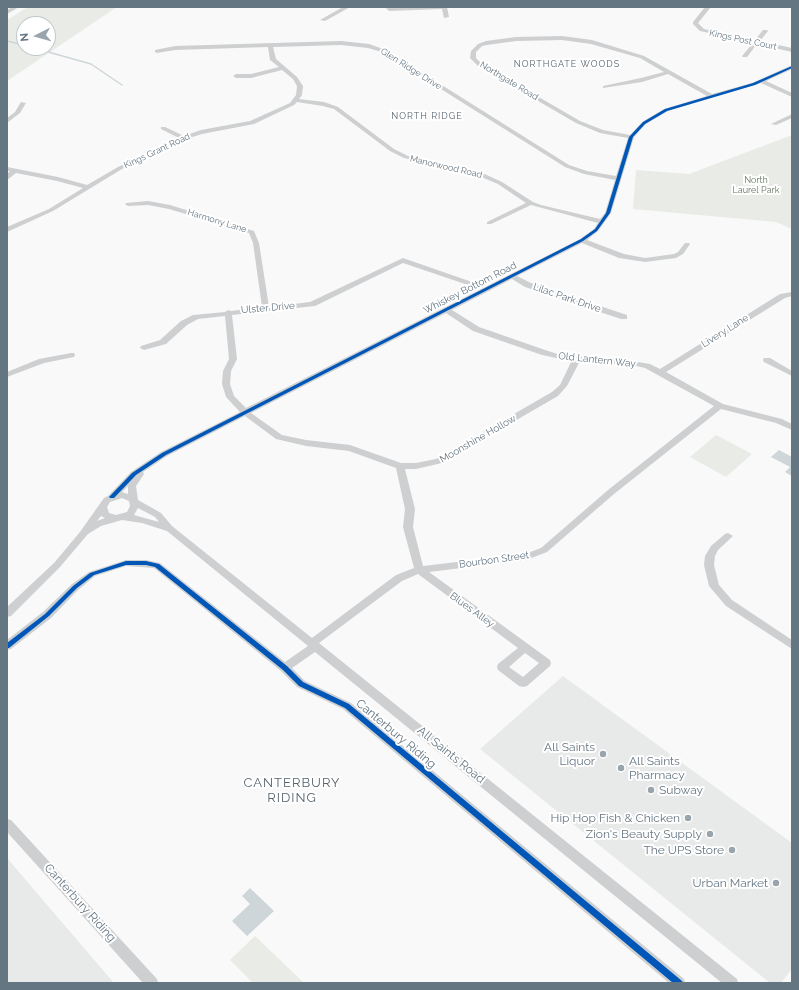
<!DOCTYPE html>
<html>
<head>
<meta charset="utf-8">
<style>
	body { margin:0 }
	#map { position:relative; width:799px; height:990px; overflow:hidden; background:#f9f9f9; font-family:Raleway,sans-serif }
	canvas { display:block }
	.frame { position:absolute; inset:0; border:8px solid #657683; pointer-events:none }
	.north { position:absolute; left:16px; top:16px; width:40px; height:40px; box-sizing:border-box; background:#fff; border:1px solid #c1c8cd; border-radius:50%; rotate:264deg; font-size:11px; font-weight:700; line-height:16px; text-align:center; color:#657683 }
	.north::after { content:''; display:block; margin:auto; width:14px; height:18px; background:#99a4ac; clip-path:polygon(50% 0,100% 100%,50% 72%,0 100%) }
</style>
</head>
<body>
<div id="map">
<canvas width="799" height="990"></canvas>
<div class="frame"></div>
<div class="north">N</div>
</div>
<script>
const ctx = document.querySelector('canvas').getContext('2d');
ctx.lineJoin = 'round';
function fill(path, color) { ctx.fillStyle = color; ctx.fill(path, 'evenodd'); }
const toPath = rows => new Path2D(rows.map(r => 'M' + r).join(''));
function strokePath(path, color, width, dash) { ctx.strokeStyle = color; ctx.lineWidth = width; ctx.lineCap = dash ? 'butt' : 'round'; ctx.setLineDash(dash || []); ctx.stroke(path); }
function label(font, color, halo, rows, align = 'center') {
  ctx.font = font + ' Raleway,sans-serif'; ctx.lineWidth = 4; ctx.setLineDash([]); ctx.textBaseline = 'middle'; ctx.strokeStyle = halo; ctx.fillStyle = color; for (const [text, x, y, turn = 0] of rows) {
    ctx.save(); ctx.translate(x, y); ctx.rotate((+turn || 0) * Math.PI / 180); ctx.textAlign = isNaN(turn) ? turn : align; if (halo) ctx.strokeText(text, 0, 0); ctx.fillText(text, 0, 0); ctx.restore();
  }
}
const built = toPath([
	[563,676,792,843,792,969,781,983,770,983,480,749],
	[7,858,114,983,7,983]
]);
const green = toPath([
	[28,7,117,7,7,81,7,20],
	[24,24,48,24,48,48,24,48],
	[792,135,792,229,776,222,633,209,636,170,689,174],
	[716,435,752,454,726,477,690,457],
	[255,936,304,983,253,983,230,960]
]);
const water = toPath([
	[779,450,792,457,792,476,785,472,790,467,771,457],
	[250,888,274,911,247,936,232,921,250,904,242,896]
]);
const stream = toPath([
	[7,41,24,45],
	[34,48,91,64,122,85]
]);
const minor = toPath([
	[12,7,19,7,7,14,7,10,12,7],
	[343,7,350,7,325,21,320,20,343,7],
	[385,7,447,7,449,17,444,18,442,9,389,11,385,7],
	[705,7,711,7,698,23,704,29,755,40,763,30,767,30,768,31,760,41,792,48,792,52,757,44,747,57,743,57,742,56,753,43,700,31,693,24,693,22,705,7],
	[562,36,592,40,644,56,712,94,752,83,792,65,792,69,766,81,792,93,792,97,761,83,668,111,646,124,634,137,611,213,598,231,587,240,624,254,645,258,674,254,678,252,685,243,689,243,690,244,683,254,676,258,645,262,619,258,582,243,517,276,531,283,627,315,627,319,621,319,525,287,512,279,452,310,479,327,548,351,561,355,632,361,650,364,660,369,780,294,792,292,792,296,785,298,666,372,723,404,782,419,792,424,792,430,776,423,721,409,614,494,547,552,526,560,429,572,550,660,551,663,550,666,527,686,523,687,519,686,498,670,497,667,498,664,518,648,418,574,402,581,319,643,737,979,738,983,722,983,315,652,292,668,305,681,351,703,684,979,685,983,669,983,343,709,297,687,281,671,154,568,126,566,95,576,78,590,51,618,11,649,7,650,7,640,43,612,72,584,89,572,126,560,146,560,160,563,285,662,308,646,167,531,142,523,122,520,101,526,88,534,60,567,11,616,7,617,7,607,54,563,80,532,104,498,108,496,131,472,161,452,240,412,226,397,222,384,223,371,229,359,225,316,198,319,187,325,166,344,144,350,140,348,141,346,160,340,181,321,193,315,225,312,228,310,231,311,262,307,253,243,249,233,169,209,148,205,128,206,125,204,126,203,148,201,170,205,254,231,259,243,269,307,310,302,403,258,472,282,471,284,465,284,403,263,315,306,232,315,237,359,231,371,230,384,234,396,246,408,580,239,594,229,598,223,531,205,491,224,487,224,487,222,526,203,498,184,474,174,404,158,390,151,334,109,323,106,297,102,294,105,254,124,202,134,186,139,122,169,53,211,7,232,7,227,49,209,83,188,57,181,16,173,7,180,7,174,10,171,7,171,7,167,58,177,87,185,118,167,179,138,161,129,161,127,165,127,184,136,201,130,250,121,290,103,296,95,297,86,293,79,282,70,251,78,236,78,233,76,236,74,251,74,279,67,270,60,268,47,175,50,157,53,155,52,155,50,175,46,341,41,369,44,386,50,569,165,587,171,616,176,628,138,600,133,576,123,478,66,470,58,471,51,478,44,486,41,516,37,562,36],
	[562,40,591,44,640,58,664,72,641,78,603,86,603,88,642,82,668,74,707,96,664,109,642,122,630,135,603,130,580,121,482,64,476,58,476,52,482,46,487,45,516,41,562,40],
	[341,45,368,48,382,52,565,167,584,174,615,180,605,213,600,219,541,205,533,202,502,182,478,171,408,156,394,149,338,107,324,102,299,99,302,95,303,86,297,77,276,59,273,47,341,45],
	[446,313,473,331,542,355,561,359,572,360,560,385,552,392,436,459,416,463,401,463,350,445,306,440,282,435,251,413,446,313],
	[580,361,632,365,645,368,714,406,608,490,541,548,525,554,423,566,413,527,415,509,405,469,416,469,442,463,558,396,567,386,580,361],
	[245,416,276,439,306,446,349,451,396,468,405,509,403,527,414,568,396,575,312,638,172,526,161,513,138,500,136,486,144,474,143,472,167,456,245,416],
	[128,486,128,494,122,492,128,486],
	[122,498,129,501,130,506,127,512,116,515,109,513,107,507,110,502,122,498],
	[138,508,155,517,159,522,134,515,138,508],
	[101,516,105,518,97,521,101,516],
	[525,653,539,663,523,677,509,667,525,653],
	[21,102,26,103,20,113,7,123,7,118,15,112,21,102],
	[792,114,792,118,776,125,771,124,792,114],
	[71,353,74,353,75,355,74,357,44,363,7,377,7,372,39,359,71,353],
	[764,358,770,358,792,371,792,376,764,362,763,360,764,358],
	[728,533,733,536,718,550,715,556,714,565,719,585,732,600,792,640,792,649,726,606,709,586,704,565,705,556,711,546,725,534,728,533],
	[7,819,11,820,157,979,158,983,143,983,7,832,7,819]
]);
const cycleway = toPath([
	[792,66,792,68,755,85,667,111,645,124,633,137,610,213,597,231,583,241,166,455,136,475,114,498,110,498,109,497,110,496,132,473,162,453,581,239,595,229,606,213,629,137,643,122,665,109,753,83,792,66],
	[126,561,146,561,159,564,287,666,303,682,349,704,682,981,683,983,673,983,345,708,299,686,283,670,155,567,146,565,126,565,94,575,77,588,49,616,9,648,7,648,7,643,45,614,73,586,90,573,126,561]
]);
const markers = [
	[603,754,4,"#99a4ac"],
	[621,768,4,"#99a4ac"],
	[651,790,4,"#99a4ac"],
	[688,818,4,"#99a4ac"],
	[710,834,4,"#99a4ac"],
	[732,850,4,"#99a4ac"],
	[776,883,4,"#99a4ac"]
];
const farStreetnames = [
	["Kings Post Court",743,40,12],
	["Glen Ridge Drive",411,69,32],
	["Northgate Road",509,81,31],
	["Kings Grant Road",157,151,-25],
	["Manorwood Road",446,167,13],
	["Harmony Lane",217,221,17]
];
const farNeighbourhoodnames = [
	["NORTHGATE WOODS",567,64],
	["NORTH RIDGE",427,116]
];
const farParknames = [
	["North",756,180],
	["Laurel Park",756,190]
];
const streetNames = [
	["Whiskey Bottom Road",470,288,-27],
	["Lilac Park Drive",567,298,19],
	["Ulster Drive",268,308,-5],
	["Livery Lane",725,331,-32],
	["Old Lantern Way",597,360,6],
	["Moonshine Hollow",478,439,-30],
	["Bourbon Street",494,560,-8],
	["Blues Alley",472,610,36]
];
const nearStreetnames = [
	["Canterbury Riding",396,734,40],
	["All Saints Road",451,755,39],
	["Canterbury Riding",80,903,48]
];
const nearPoinames = [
	["All Saints",595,747],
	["Liquor",595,761],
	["All Saints",629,761,"left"],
	["Pharmacy",629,775,"left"],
	["Subway",659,790,"left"],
	["Hip Hop Fish & Chicken",680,818],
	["Zion's Beauty Supply",702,834],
	["The UPS Store",724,850],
	["Urban Market",768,883]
];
const nearNeighbourhoodnames = [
	["CANTERBURY",292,783],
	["RIDING",292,798]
];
fill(built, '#e8e9e9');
fill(green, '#e8ebe6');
fill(water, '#ced6d9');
strokePath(stream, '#ced6d9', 1.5);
fill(minor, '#cecfd0');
fill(cycleway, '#0057b8');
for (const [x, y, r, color] of markers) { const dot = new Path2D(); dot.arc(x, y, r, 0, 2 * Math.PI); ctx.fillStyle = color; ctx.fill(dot); strokePath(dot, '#fff', 1.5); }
label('9px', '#657683', '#fff', farStreetnames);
ctx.letterSpacing = '1px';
label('9px', '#57646e', '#fff', farNeighbourhoodnames);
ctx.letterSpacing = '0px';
label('9px', '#687a64', '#fff', farParknames);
label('10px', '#657683', '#fff', streetNames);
label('12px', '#657683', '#fff', nearStreetnames);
label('12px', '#657683', '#fff', nearPoinames, 'right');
ctx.letterSpacing = '1px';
label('13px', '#57646e', '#fff', nearNeighbourhoodnames);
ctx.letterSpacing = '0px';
</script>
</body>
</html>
